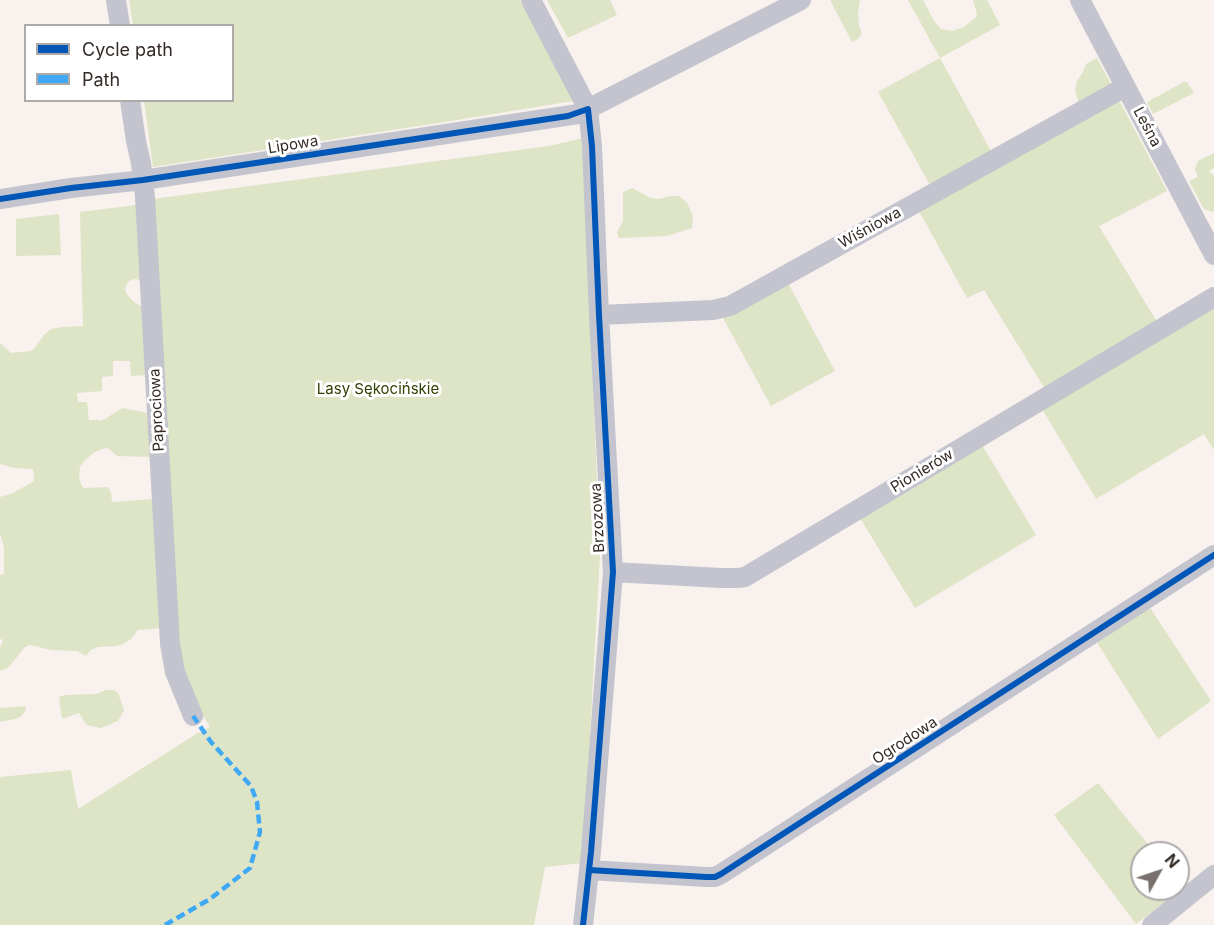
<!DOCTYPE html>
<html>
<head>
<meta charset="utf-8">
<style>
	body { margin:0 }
	#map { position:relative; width:1214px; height:925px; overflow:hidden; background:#f9f1ee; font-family:Inter,sans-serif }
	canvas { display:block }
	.legend { position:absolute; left:24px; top:24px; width:210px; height:78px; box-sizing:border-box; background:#fff; border:2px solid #aeaaa9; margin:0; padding:8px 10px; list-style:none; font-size:18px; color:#342b27 }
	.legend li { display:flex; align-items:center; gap:12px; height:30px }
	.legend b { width:30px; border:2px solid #aeaaa9 }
	.north { position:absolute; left:1130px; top:841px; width:60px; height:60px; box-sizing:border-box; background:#fff; border:2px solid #aeaaa9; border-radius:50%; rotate:50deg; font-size:16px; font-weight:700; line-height:24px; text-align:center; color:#342b27 }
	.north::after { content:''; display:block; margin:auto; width:21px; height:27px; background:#79706d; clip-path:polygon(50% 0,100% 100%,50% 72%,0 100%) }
</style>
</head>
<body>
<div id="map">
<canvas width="1214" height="925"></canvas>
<ul class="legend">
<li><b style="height:8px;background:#0057b8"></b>Cycle path</li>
<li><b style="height:8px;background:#3fa9f5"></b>Path</li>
</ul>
<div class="north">N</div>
</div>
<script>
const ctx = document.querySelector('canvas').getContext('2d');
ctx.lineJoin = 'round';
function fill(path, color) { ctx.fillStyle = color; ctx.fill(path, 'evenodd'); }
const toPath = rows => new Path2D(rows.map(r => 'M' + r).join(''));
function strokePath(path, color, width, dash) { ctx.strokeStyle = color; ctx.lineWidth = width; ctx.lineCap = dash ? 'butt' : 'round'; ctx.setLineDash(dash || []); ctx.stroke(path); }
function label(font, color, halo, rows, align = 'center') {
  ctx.font = font + ' Inter,sans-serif'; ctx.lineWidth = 6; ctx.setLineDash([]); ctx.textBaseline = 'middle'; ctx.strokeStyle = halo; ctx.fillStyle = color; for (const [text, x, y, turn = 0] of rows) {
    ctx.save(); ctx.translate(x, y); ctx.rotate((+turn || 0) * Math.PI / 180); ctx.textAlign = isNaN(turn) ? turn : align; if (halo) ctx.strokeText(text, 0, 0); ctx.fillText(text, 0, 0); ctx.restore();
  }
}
const green = toPath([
	[129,0,520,0,573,101,451,121,153,167,144,101,232,100,232,26,133,25],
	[547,0,610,0,617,15,568,38],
	[830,0,860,0,858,14,859,26,861,31,861,35,858,39,852,42],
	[908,0,923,0,934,21,941,29,952,31,964,27,975,18,977,14,973,0,987,0,1000,25,940,58,991,151,930,185,878,92,940,58],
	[1097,58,1112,86,1079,104,1075,90,1077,81,1083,72,1086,64],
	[1184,82,1187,82,1194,93,1153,114,1147,102],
	[1119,100,1167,191,1099,226,1157,322,1045,389,984,290,967,298,919,211],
	[583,138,600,555,583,863,545,867,534,925,0,925,0,777,71,770,78,809,196,734,210,727,203,716,185,676,176,628,153,199,549,146],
	[1214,153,1214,168,1209,171,1214,176,1214,212,1204,209,1189,181,1198,177,1195,169,1198,161],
	[632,188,651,198,659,199,671,196,678,196,683,199,687,203,693,216,692,228,667,236,619,238,617,232,623,221,623,192],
	[136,205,141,280,135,279,129,281,125,288,126,293,130,298,134,302,142,307,146,375,131,376,130,361,113,361,113,376,102,377,102,391,77,393,78,402,87,402,89,420,98,420,99,421,105,419,122,408,149,413,151,457,117,456,108,448,102,449,95,452,85,460,80,467,79,476,81,484,84,488,108,487,111,492,112,502,154,499,161,628,138,630,131,639,123,644,116,646,98,647,91,650,86,656,77,651,51,650,30,645,25,647,8,668,0,671,0,648,3,640,0,639,0,575,4,574,4,547,0,534,0,497,13,493,34,481,33,469,14,468,0,464,0,343,11,353,30,351,34,349,44,335,51,329,62,327,83,326,80,212],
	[59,214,61,255,16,256,16,219],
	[787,281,835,371,771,406,723,318],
	[1214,306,1214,450,1204,434,1096,499,1042,409],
	[982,445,1036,535,915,608,860,518],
	[1149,606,1211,701,1158,739,1096,641],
	[106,690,114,690,118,693,124,710,118,721,101,728,90,726,86,724,79,713,62,719,59,697,65,695,96,694],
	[26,706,25,712,20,717,15,719,0,722,0,708],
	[1098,783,1155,853,1142,853,1142,889,1178,889,1178,881,1184,888,1136,924,1054,815]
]);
const minor = toPath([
	[116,0,120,26],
	[531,0,588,109,592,146,599,315,613,572,591,852,583,925],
	[1080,0,1214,255],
	[130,100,136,141,141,163,145,197,170,644,175,672,193,716],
	[0,199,71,188,143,180,578,114,801,0],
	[599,315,713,310,730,306,1125,87],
	[613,572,721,578,738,578,745,577,1214,297],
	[589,870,706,877,715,877,721,874,1214,555],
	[1152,925,1214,875]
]);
const quiet = toPath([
	[165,925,210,899,250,868,260,832,257,802,251,786,211,742,193,716]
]);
const cycleway = toPath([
	[0,199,71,188,143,180,568,116,588,109,592,146,599,315,613,572,591,852,583,925],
	[589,870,706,877,715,877,721,874,1214,555]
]);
const streetNames = [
	["Leśna",1147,127,62],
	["Lipowa",293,145,-9],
	["Wiśniowa",870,228,-29],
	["Paprociowa",157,410,-93],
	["Pionierów",922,471,-31],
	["Brzozowa",598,518,-93],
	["Ogrodowa",905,741,-33]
];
const parkNames = [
	["Lasy Sękocińskie",378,389]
];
fill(green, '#dee4c6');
strokePath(minor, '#c3c4ce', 20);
strokePath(quiet, '#3fa9f5', 4.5, [9, 4.5]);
strokePath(cycleway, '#0057b8', 6);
label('15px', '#342b27', '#fff', streetNames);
label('15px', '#324104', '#fff', parkNames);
</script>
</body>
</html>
